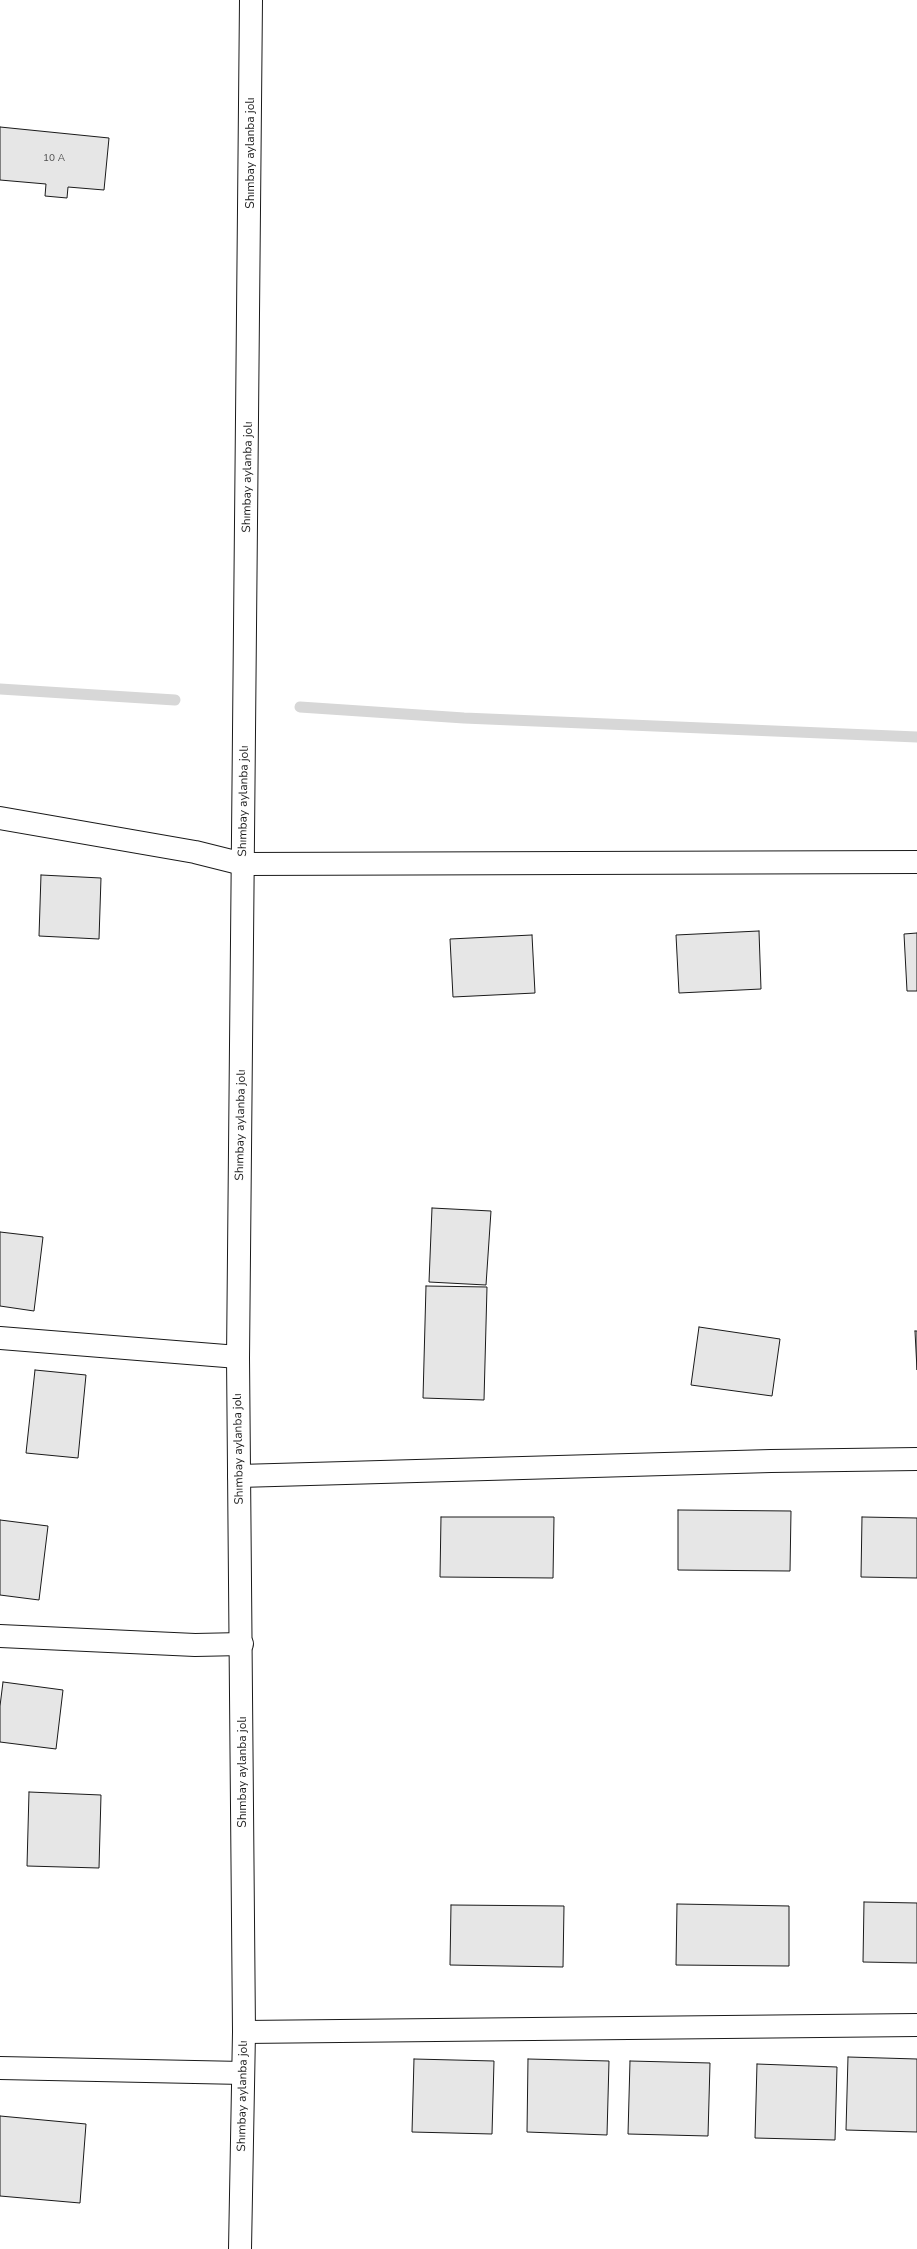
<!DOCTYPE html>
<html>
<head>
<meta charset="utf-8">
<style>
	body { margin:0 }
	canvas { display:block; background:#fff }
</style>
</head>
<body>
<canvas width="917" height="2249"></canvas>
<script>
const ctx = document.querySelector('canvas').getContext('2d');
ctx.lineJoin = 'round';
const toPath = rows => new Path2D(rows.map(r => 'M' + r).join(''));
function strokePath(path, color, width, dash) { ctx.strokeStyle = color; ctx.lineWidth = width; ctx.lineCap = dash ? 'butt' : 'round'; ctx.setLineDash(dash || []); ctx.stroke(path); }
function fill(path, color) { ctx.fillStyle = color; ctx.fill(path, 'evenodd'); }
function label(font, color, halo, rows, align = 'center') {
  ctx.font = font + ' "Nunito Sans",sans-serif'; ctx.lineWidth = 3; ctx.setLineDash([]); ctx.textBaseline = 'middle'; ctx.strokeStyle = halo; ctx.fillStyle = color; for (const [text, x, y, turn = 0] of rows) {
    ctx.save(); ctx.translate(x, y); ctx.rotate((+turn || 0) * Math.PI / 180); ctx.textAlign = isNaN(turn) ? turn : align; if (halo) ctx.strokeText(text, 0, 0); ctx.fillText(text, 0, 0); ctx.restore();
  }
}
const stream = toPath([
	[0,689,175,700],
	[300,707,464,718,917,737]
]);
const building = toPath([
	[0,127,109,138,104,190,68,187,67,198,45,196,46,184,0,180,0,127],
	[41,875,101,878,99,939,39,936,41,875],
	[759,931,761,989,679,993,676,935,759,931],
	[917,933,917,991,907,991,904,934,917,933],
	[532,935,535,993,453,997,450,939,532,935],
	[432,1208,491,1211,486,1285,429,1282,432,1208],
	[0,1232,43,1237,34,1311,0,1306,0,1232],
	[426,1286,487,1287,484,1400,423,1398,426,1286],
	[699,1327,780,1339,772,1396,691,1385,699,1327],
	[915,1331,917,1331,917,1370,915,1331],
	[35,1370,86,1375,78,1458,26,1453,35,1370],
	[678,1510,791,1511,790,1571,678,1570,678,1510],
	[441,1517,554,1517,553,1578,440,1577,441,1517],
	[862,1517,917,1518,917,1578,861,1577,862,1517],
	[0,1520,48,1526,39,1600,0,1595,0,1520],
	[3,1682,63,1690,56,1749,0,1742,0,1706,3,1682],
	[29,1792,101,1795,99,1868,27,1866,29,1792],
	[864,1902,917,1903,917,1963,863,1962,864,1902],
	[677,1904,789,1906,789,1966,676,1965,677,1904],
	[451,1905,564,1906,563,1967,450,1965,451,1905],
	[848,2057,917,2059,917,2132,846,2130,848,2057],
	[414,2059,494,2061,492,2134,412,2132,414,2059],
	[528,2059,609,2061,607,2135,527,2132,528,2059],
	[630,2061,710,2063,708,2136,628,2134,630,2061],
	[757,2064,837,2067,835,2140,755,2138,757,2064],
	[0,2116,86,2124,80,2203,0,2196,0,2116]
]);
const street = toPath([
	[0,818,195,852,243,864,917,862],
	[0,1338,238,1357],
	[239,1476,771,1461,917,1459],
	[0,1636,195,1645,242,1644],
	[244,2032,917,2025],
	[0,2068,243,2073]
]);
const secondary = toPath([
	[240,2249,244,2032,238,1357,251,0]
]);
const numberNames = [
	["10 А",54,159]
];
const streetNames = [
	["Shımbay aylanba jolı",251,153,-90],
	["Shımbay aylanba jolı",248,477,-89],
	["Shımbay aylanba jolı",244,801,-89],
	["Shımbay aylanba jolı",241,1125,-89],
	["Shımbay aylanba jolı",239,1449,-91],
	["Shımbay aylanba jolı",243,1772,-90],
	["Shımbay aylanba jolı",243,2096,-89]
];
strokePath(stream, '#d7d7d7', 11);
fill(building, '#e6e6e6');
strokePath(building, '#1a1a1a', 1);
strokePath(street, '#1a1a1a', 24);
strokePath(secondary, '#1a1a1a', 24);
strokePath(street, '#fff', 22);
strokePath(secondary, '#fff', 22);
label('10px', '#4d4d4d', null, numberNames);
label('12px', '#1a1a1a', '#fff', streetNames);
</script>
</body>
</html>
